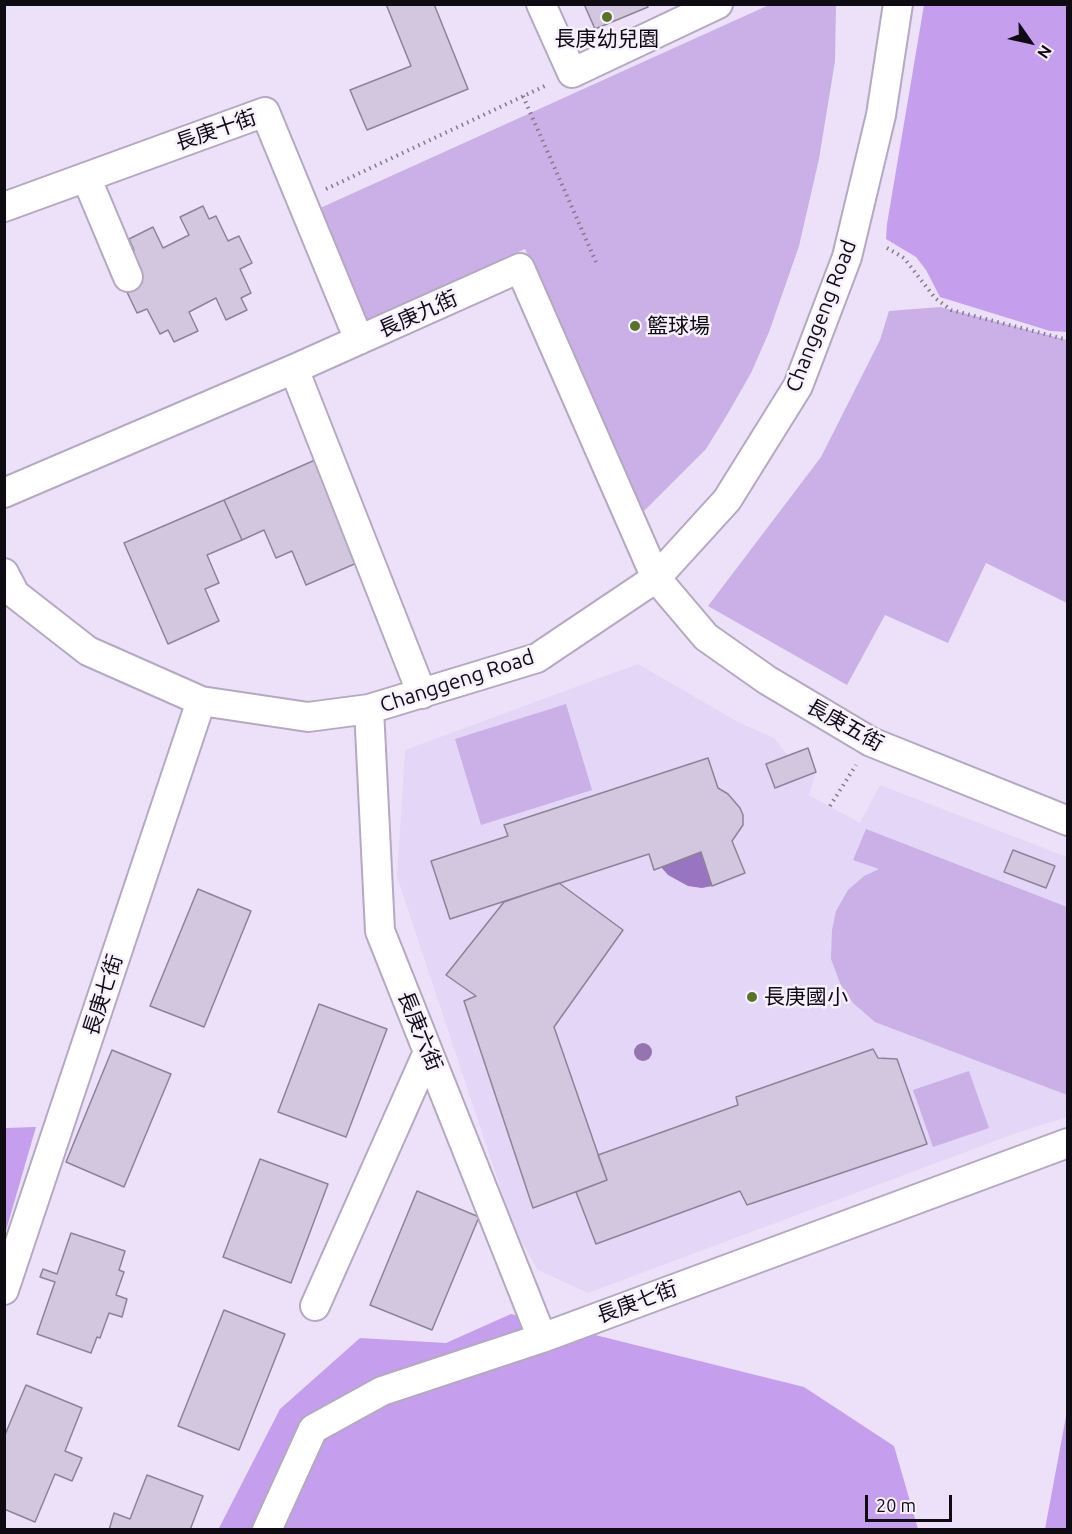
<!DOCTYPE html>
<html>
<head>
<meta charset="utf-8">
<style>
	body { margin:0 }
	#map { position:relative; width:1072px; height:1534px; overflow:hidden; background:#ece1f9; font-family:Ubuntu,sans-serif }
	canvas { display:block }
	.frame { position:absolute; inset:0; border:6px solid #0f0b13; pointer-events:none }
	.north { position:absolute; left:1000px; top:12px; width:60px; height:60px; -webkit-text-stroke:4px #f7f0ff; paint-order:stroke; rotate:124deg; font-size:16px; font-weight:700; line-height:24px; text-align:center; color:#0f0b13 }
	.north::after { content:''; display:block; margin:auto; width:21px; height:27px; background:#0f0b13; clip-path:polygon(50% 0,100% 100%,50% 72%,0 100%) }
	.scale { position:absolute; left:865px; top:1495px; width:87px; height:27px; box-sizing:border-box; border:3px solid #0f0b13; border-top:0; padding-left:8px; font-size:18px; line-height:21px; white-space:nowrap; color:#0f0b13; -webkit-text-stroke:4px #f7f0ff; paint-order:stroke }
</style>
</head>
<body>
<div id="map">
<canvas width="1072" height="1534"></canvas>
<div class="frame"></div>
<div class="north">N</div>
<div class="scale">20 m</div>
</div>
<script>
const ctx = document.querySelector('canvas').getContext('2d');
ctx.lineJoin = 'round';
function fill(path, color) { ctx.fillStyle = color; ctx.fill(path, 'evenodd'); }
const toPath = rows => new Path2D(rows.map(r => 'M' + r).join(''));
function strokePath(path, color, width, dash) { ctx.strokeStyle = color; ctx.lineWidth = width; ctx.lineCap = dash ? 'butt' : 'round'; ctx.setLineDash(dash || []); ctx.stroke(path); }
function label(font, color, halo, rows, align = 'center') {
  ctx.font = font + ' Ubuntu,"Noto Sans TC",sans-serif'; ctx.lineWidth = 5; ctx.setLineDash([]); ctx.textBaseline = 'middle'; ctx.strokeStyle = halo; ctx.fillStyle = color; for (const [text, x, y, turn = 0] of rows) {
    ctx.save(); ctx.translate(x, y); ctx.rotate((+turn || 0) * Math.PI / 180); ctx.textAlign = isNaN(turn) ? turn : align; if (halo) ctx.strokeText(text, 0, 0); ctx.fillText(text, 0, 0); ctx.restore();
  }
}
const built = toPath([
	[638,664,738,722,774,738,788,756,808,748,816,772,809,795,860,823,880,785,1067,857,1067,1117,1019,1132,588,1293,538,1270,514,1229,397,877,405,750]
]);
const green = toPath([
	[769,5,836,5,835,61,819,159,799,246,769,332,751,373,727,415,706,449,643,512,525,249,366,321,318,209],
	[940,307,1067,340,1067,603,986,563,948,643,885,615,847,685,708,606,821,457,880,340,889,311],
	[566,704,592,790,481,825,455,739],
	[866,829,1067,907,1067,1095,875,1022,853,1003,840,983,831,959,832,930,836,911,848,890,864,876,879,869,853,860],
	[969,1071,989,1128,933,1147,913,1090]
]);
const forest = toPath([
	[924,5,1067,5,1067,332,1050,331,940,297,926,270,916,257,886,239,887,224],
	[36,1127,5,1234,5,1128],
	[511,1314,804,1387,894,1446,918,1529,218,1530,280,1409,360,1338,446,1343],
	[1067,1411,1067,1529,1045,1529]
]);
const water = toPath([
	[701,852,712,886,702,888,688,886,668,875,661,867]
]);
const building = toPath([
	[386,4,434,4,468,89,367,130,350,90,411,66,386,4],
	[584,4,647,4,648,7,595,29,584,4],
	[203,206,209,219,216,216,228,241,239,236,252,263,240,269,251,293,241,298,247,310,226,320,216,298,189,312,198,331,174,342,168,330,160,334,147,309,137,313,125,288,124,255,134,250,129,239,153,227,163,248,189,235,180,217,203,206],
	[315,460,359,562,306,585,292,551,276,558,264,530,242,540,224,500,315,460],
	[224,500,242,540,207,555,219,583,205,589,219,621,168,644,124,543,224,500],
	[808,748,816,772,775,788,766,764,808,748],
	[708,758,718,788,728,794,740,808,743,815,743,825,732,841,745,873,712,886,701,852,654,870,649,854,450,919,431,861,508,836,504,825,708,758],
	[1013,850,1055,866,1046,888,1004,872,1013,850],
	[559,883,623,930,554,1027,607,1180,533,1208,464,1001,476,996,446,975,504,902,559,883],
	[198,889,251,911,204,1027,150,1006,198,889],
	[319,1004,387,1029,346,1137,278,1112,319,1004],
	[873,1049,878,1058,897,1059,927,1144,747,1205,740,1191,596,1244,576,1192,607,1180,598,1155,738,1105,736,1097,873,1049],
	[112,1050,171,1074,124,1187,66,1162,112,1050],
	[260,1159,328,1184,291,1283,223,1257,260,1159],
	[417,1191,479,1217,432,1330,370,1305,417,1191],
	[71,1233,125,1251,119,1270,124,1272,116,1295,127,1299,122,1317,109,1313,100,1338,97,1337,91,1353,37,1334,55,1282,40,1277,43,1269,57,1274,71,1233],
	[224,1310,285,1334,239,1450,178,1426,224,1310],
	[26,1385,82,1408,65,1451,82,1458,72,1481,55,1474,35,1522,4,1509,4,1437,26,1385],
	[147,1475,203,1496,190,1530,109,1530,114,1513,130,1519,147,1475]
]);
const path = toPath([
	[523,96,596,262],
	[326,189,547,85],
	[887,248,904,258,935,298,951,310,1068,340],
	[830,806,856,765]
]);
const minor = toPath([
	[541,4,572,73,718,4],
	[86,177,128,277],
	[4,207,265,112,359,340],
	[294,369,422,694],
	[4,493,294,369,520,268,656,578,706,637,767,680,871,742,1068,821],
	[4,573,15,594,88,651,201,701,308,717,369,709,537,658,656,578,727,500,798,386,847,257,881,115,898,4],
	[369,709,380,931,542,1338],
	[4,1290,201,701],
	[315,1306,428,1052],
	[267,1530,313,1429,382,1391,542,1338,1068,1143]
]);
const trees = [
	[643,1052]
];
const markers = [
	[607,17,6,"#597326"],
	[635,326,6,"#597326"],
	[752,997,6,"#597326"]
];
const poiNames = [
	["長庚幼兒園",607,39,"center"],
	["籃球場",647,326],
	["長庚國小",764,997]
];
const streetNames = [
	["長庚十街",216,130,-19],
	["長庚九街",418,314,-24],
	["Changgeng Road",821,316,-69],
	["Changgeng Road",457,681,-18],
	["長庚五街",845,725,29],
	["長庚七街",103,995,-72],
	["長庚六街",420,1031,68],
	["長庚七街",637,1302,-20]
];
fill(built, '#e4d6f6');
fill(green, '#cab0e7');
fill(forest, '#c59fee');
fill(water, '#9974c0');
fill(building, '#d2c7df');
strokePath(building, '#8d8399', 1.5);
strokePath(minor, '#b4a9c1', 32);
strokePath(path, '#837b8b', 4, [1.5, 4.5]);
strokePath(minor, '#fff', 28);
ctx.fillStyle = '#9574b0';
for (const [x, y] of trees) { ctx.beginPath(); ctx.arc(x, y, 9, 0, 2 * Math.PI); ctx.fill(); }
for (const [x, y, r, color] of markers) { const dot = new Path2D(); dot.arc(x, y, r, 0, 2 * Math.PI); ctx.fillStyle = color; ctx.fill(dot); strokePath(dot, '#f7f0ff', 2); }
label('21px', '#0f0b13', '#f7f0ff', poiNames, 'left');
label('21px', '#0f0b13', '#f7f0ff', streetNames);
</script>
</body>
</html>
